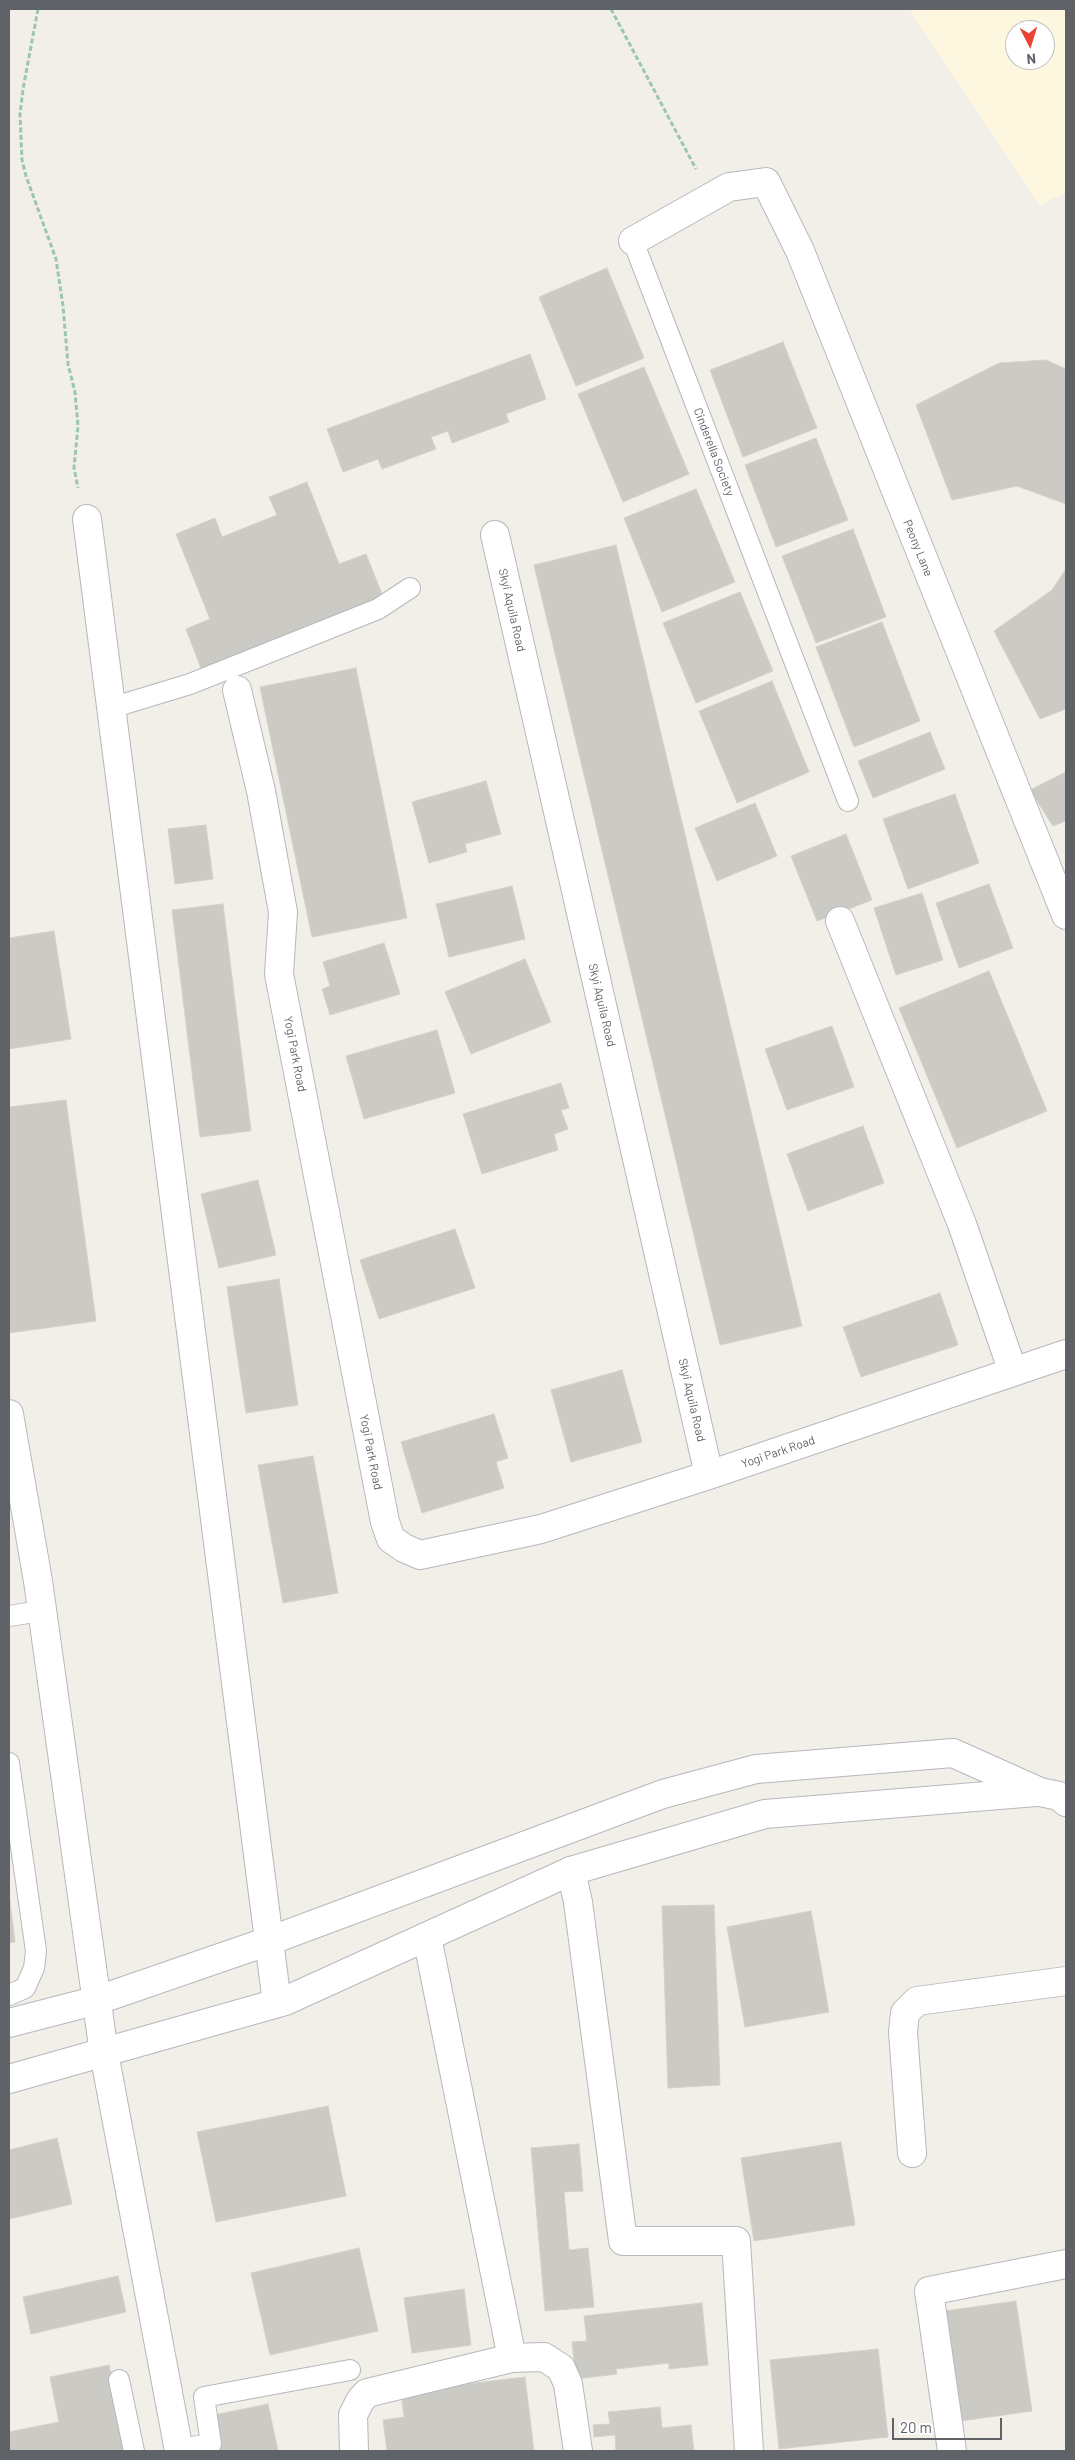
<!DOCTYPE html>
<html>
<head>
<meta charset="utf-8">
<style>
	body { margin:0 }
	#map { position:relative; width:1075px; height:2460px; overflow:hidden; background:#f1efe8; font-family:Barlow,sans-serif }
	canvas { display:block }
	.frame { position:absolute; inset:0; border:10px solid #5f6368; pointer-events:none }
	.north { position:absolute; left:1005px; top:20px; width:50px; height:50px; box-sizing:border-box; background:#fff; border:1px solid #bfc1c3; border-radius:50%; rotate:175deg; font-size:14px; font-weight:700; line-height:20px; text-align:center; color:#5f6368 }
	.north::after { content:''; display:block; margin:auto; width:18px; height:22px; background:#ea4335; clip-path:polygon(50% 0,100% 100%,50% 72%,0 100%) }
	.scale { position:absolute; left:892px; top:2418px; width:110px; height:22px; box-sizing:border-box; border:2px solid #5f6368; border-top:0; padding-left:6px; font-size:15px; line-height:18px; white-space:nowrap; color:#5f6368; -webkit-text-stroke:4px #fff; paint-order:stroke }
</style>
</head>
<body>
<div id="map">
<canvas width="1075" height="2460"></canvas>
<div class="frame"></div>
<div class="north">N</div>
<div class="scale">20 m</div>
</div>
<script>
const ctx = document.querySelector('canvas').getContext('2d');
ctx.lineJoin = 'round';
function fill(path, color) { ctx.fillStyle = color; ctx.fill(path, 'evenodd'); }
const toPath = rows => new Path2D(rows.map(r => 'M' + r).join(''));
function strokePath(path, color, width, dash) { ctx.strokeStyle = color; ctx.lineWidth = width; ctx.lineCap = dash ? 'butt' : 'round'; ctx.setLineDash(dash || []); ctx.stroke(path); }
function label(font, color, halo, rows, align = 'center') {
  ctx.font = font + ' Barlow,sans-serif'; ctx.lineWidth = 4; ctx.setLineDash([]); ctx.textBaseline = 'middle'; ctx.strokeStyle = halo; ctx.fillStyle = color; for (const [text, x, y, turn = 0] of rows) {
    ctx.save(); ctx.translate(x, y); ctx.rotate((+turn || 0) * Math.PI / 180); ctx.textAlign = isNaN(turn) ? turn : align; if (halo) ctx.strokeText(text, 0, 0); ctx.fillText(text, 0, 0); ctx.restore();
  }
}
const commercial = toPath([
	[909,9,1066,9,1066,192,1040,205],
	[1015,30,1045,30,1045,60,1015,60]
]);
const building = toPath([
	[607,268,644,358,576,386,539,297,607,268],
	[783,342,817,428,743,457,710,370,783,342],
	[530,354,546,399,506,414,509,422,452,443,448,431,431,437,436,449,382,469,378,459,343,472,327,429,530,354],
	[1046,360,1066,369,1066,504,1017,486,952,500,916,405,999,363,1046,360],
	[644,367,689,474,623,502,578,394,644,367],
	[816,438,848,520,776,547,745,465,816,438],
	[307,482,339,564,366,554,384,599,202,671,186,629,210,619,176,534,215,518,222,537,277,515,269,497,307,482],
	[696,489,735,582,662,612,624,518,696,489],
	[853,529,886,617,816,643,782,556,853,529],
	[616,545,802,1326,720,1345,534,565,616,545],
	[1066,569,1066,709,1040,719,994,631,1052,590,1066,569],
	[740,592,773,671,696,703,663,623,740,592],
	[882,622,920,721,854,747,816,647,882,622],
	[356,668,407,918,312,937,260,687,356,668],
	[772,681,809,772,737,803,699,711,772,681],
	[930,732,945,769,873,798,858,761,930,732],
	[1066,772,1066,821,1053,826,1030,790,1066,772],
	[486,781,501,834,465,844,467,852,429,863,412,802,486,781],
	[955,794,979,863,908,889,883,819,955,794],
	[755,803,777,856,717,881,695,828,755,803],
	[206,825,213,879,175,884,168,829,206,825],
	[846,834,872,900,817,921,791,856,846,834],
	[989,884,1013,948,959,968,936,903,989,884],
	[512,886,525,939,449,957,436,904,512,886],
	[922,893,943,960,896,975,874,908,922,893],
	[223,904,251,1131,200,1137,172,910,223,904],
	[54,931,71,1039,9,1049,9,938,54,931],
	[384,943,400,994,330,1015,322,989,330,986,323,962,384,943],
	[525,959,551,1022,471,1054,445,992,525,959],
	[989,971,1047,1111,957,1148,899,1008,989,971],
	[832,1026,854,1087,787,1110,765,1049,832,1026],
	[437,1030,455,1093,364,1119,346,1056,437,1030],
	[561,1083,569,1108,561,1110,568,1129,554,1134,558,1150,482,1174,463,1114,561,1083],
	[66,1100,96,1321,9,1333,9,1107,66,1100],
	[863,1126,884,1183,808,1211,787,1154,863,1126],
	[258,1180,276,1255,219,1268,201,1194,258,1180],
	[455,1229,475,1288,379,1319,360,1260,455,1229],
	[279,1279,298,1405,246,1413,227,1287,279,1279],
	[940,1293,958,1345,861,1377,843,1327,940,1293],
	[622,1370,642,1442,571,1462,551,1390,622,1370],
	[494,1414,508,1458,496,1462,504,1488,422,1513,401,1442,494,1414],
	[313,1456,338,1593,283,1603,258,1465,313,1456],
	[9,1893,15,1942,9,1943,9,1893],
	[714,1905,720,2085,668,2088,662,1906,714,1905],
	[811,1911,829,2012,745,2027,727,1927,811,1911],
	[328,2106,346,2196,216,2222,197,2132,328,2106],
	[57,2138,72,2204,9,2219,9,2150,57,2138],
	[841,2142,855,2225,754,2241,741,2158,841,2142],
	[579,2144,583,2191,564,2192,569,2250,588,2248,594,2307,545,2311,531,2148,579,2144],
	[359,2248,378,2331,270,2355,251,2273,359,2248],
	[118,2276,126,2312,31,2334,23,2297,118,2276],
	[464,2289,471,2345,412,2353,404,2298,464,2289],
	[1016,2301,1032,2411,961,2421,945,2311,1016,2301],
	[702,2303,708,2365,669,2369,669,2363,616,2369,617,2374,576,2379,572,2342,587,2341,584,2316,702,2303],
	[878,2349,888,2437,779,2449,770,2360,878,2349],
	[109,2365,126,2451,9,2451,9,2432,59,2422,50,2377,109,2365],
	[525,2377,534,2451,387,2451,383,2420,404,2417,401,2392,525,2377],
	[268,2404,278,2451,221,2451,214,2415,268,2404],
	[660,2407,662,2428,691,2425,694,2451,616,2451,615,2435,594,2437,593,2425,610,2424,608,2412,660,2407]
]);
const path = toPath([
	[38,9,23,89,20,114,22,160,26,176,56,259,63,306,68,364,75,392,78,426,74,468,78,488],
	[611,9,696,169]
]);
const service = toPath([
	[633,241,848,801],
	[111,708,190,684,378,609,410,588],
	[9,1616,41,1611],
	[9,1763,36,1951,34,1968,25,1988,9,1995],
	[119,2380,134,2451],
	[179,2449,211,2444,204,2397,350,2370]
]);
const minor = toPath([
	[633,241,729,187,766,182,800,251,1066,915],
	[87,519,277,2003],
	[495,535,709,1475],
	[237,690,261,791,283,912,279,974,385,1522,391,1539,404,1548,420,1555,541,1529,709,1475,1066,1354],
	[840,921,962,1224,1013,1372],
	[9,1414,38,1581,104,2053,179,2451],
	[571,1871,578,1902,623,2241,736,2241,749,2451],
	[912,2153,903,2032,905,2013,917,2001,1066,1981],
	[512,2358,544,2357,561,2368,568,2384,578,2451],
	[354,2451,353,2415,360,2401,367,2393,512,2358,427,1937],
	[952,2451,929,2291,1066,2264]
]);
const tertiary = toPath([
	[9,2023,98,2000,269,1941,663,1794,756,1769,953,1753,1040,1792,1059,1796,1066,1802],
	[9,2079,285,2001,571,1871,765,1814,1036,1792]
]);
const streetNames = [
	["Cinderella Society",714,452,69],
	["Peony Lane",918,548,68],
	["Skyi Aquila Road",512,610,77],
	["Skyi Aquila Road",602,1005,77],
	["Yogi Park Road",295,1054,79],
	["Skyi Aquila Road",692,1400,77],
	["Yogi Park Road",371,1452,79],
	["Yogi Park Road",778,1452,-19]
];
fill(commercial, '#fef7e0');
fill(building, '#cccac5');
strokePath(building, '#d6d1c6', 1);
strokePath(service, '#b5b8bc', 22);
strokePath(minor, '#b5b8bc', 30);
strokePath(tertiary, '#b5b8bc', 30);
strokePath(path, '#9cc7a9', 3, [5, 2.5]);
strokePath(service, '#fff', 20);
strokePath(minor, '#fff', 28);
strokePath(tertiary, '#fff', 28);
label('12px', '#5f6368', '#fff', streetNames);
</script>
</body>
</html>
